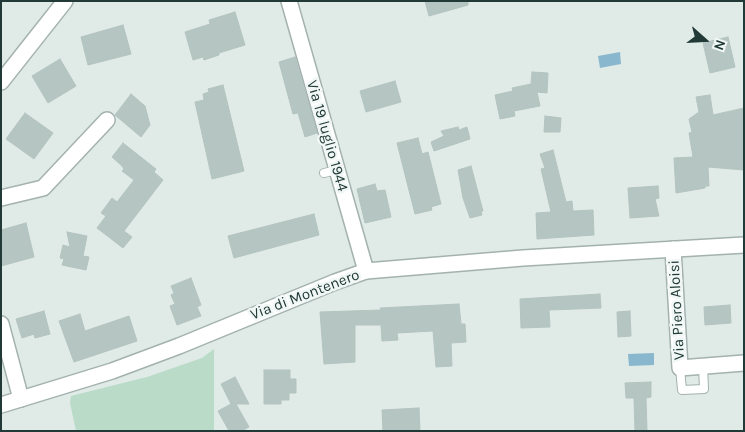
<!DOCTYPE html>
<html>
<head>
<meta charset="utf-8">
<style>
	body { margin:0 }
	#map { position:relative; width:745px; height:432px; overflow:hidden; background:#e0eae7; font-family:Karla,sans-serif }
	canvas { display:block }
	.frame { position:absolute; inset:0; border:2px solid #213a37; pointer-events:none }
	.north { position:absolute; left:680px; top:15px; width:50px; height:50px; -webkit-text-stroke:4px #f0f7f5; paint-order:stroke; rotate:109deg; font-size:14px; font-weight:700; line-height:20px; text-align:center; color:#213a37 }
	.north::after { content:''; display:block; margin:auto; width:18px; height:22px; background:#213a37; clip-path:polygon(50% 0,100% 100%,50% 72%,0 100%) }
</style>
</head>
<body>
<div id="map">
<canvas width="745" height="432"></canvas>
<div class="frame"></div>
<div class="north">N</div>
</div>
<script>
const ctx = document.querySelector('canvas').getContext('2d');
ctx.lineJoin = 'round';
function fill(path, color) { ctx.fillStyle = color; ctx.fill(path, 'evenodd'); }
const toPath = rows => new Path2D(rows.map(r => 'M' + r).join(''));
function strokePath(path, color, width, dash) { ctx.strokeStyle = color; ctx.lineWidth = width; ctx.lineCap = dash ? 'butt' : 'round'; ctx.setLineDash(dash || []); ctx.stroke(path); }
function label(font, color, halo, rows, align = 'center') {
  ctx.font = font + ' Karla,sans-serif'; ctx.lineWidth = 5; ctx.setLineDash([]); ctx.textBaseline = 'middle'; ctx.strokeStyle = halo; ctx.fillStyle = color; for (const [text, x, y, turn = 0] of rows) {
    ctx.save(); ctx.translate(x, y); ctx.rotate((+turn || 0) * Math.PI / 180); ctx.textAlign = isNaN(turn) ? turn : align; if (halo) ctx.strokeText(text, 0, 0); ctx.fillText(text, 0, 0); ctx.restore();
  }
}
const green = toPath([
	[214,349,214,431,76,431,70,403,71,396,147,377,202,358]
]);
const water = toPath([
	[620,52,621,64,600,68,598,56],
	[654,353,654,365,629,366,628,354]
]);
const building = toPath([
	[425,1,468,1,468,5,429,16,425,1],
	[235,12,245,45,219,53,219,55,204,60,203,57,193,60,185,32,210,24,209,20,235,12],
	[123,25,131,54,88,65,81,37,123,25],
	[728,37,735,67,710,73,703,43,728,37],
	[295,57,317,133,305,137,298,113,293,114,279,62,295,57],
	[60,59,76,86,48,103,32,76,60,59],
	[532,72,548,73,547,93,537,92,540,106,514,111,515,116,500,119,495,95,513,91,512,88,531,84,532,72],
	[395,81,401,102,366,112,360,91,395,81],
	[223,85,244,171,212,179,195,102,204,100,203,94,209,92,208,89,223,85],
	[131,94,145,106,150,125,141,137,115,115,131,94],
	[710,95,713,115,744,108,744,170,708,167,709,186,705,186,705,188,676,193,674,158,693,157,689,133,692,132,689,119,699,112,696,97,710,95],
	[25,113,53,133,34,159,6,139,25,113],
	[545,116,561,118,560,132,544,132,545,116],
	[458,127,459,130,467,127,470,139,434,151,431,142,444,136,441,131,458,127],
	[418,138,422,154,428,152,441,204,431,207,432,210,415,214,397,143,418,138],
	[123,143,156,169,154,172,163,180,124,231,132,237,123,248,97,228,106,216,101,213,112,198,117,202,134,180,122,171,124,169,122,166,112,157,123,143],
	[553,150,566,202,572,201,573,211,593,210,594,235,537,239,536,213,551,212,541,169,545,168,540,154,553,150],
	[471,166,483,211,481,211,482,215,470,218,463,198,458,170,471,166],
	[375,184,377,191,385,190,391,217,365,223,357,189,375,184],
	[658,186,659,198,655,199,659,216,630,218,628,188,658,186],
	[314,214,319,235,234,258,228,236,314,214],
	[26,223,34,257,1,266,1,230,26,223],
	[67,232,87,236,83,256,89,257,86,270,62,265,64,259,60,258,63,245,70,247,67,232],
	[191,278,201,305,197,307,201,316,177,325,170,306,175,304,171,295,174,293,171,286,191,278],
	[600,294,601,308,549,310,550,327,521,328,520,299,600,294],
	[459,304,461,324,465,324,466,342,451,343,452,366,436,367,433,331,397,333,398,340,382,341,381,325,355,325,355,362,324,364,320,312,381,310,380,308,459,304],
	[730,305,731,323,705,325,704,307,730,305],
	[44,311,50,334,35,338,34,334,22,338,16,319,44,311],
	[630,311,631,336,618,337,617,312,630,311],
	[80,314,85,331,129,316,137,341,74,362,59,321,80,314],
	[264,370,290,370,290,379,296,379,296,393,289,393,289,400,281,400,281,404,264,404,264,370],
	[235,377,249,404,236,404,249,427,241,431,229,431,218,411,231,404,221,384,235,377],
	[651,382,651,397,646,398,647,431,635,431,634,398,626,398,625,383,651,382],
	[419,408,420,431,383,431,382,410,419,408]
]);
const service = toPath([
	[324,173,337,170],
	[680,368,682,390,704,389,703,366]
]);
const minor = toPath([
	[289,1,366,271],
	[1,82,65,1],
	[1,198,43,188,107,120],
	[673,249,680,368,744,363],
	[1,324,21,399]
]);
const tertiary = toPath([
	[1,405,112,371,179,346,335,282,366,271,523,258,744,245]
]);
const streetNames = [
	["Via 19 luglio 1944",327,136,74],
	["Via di Montenero",305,295,-21],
	["Via Piero Aloisi",677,310,-93]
];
fill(green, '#b9dbc8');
fill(water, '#89b8ce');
fill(building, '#b5c5c1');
strokePath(building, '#b3c4bf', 1);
strokePath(service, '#a3b2af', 10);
strokePath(minor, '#a3b2af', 18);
strokePath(tertiary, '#a3b2af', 18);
strokePath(service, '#fff', 8);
strokePath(minor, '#fff', 15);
strokePath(tertiary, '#fff', 15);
label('15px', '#213a37', '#f0f7f5', streetNames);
</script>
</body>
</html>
